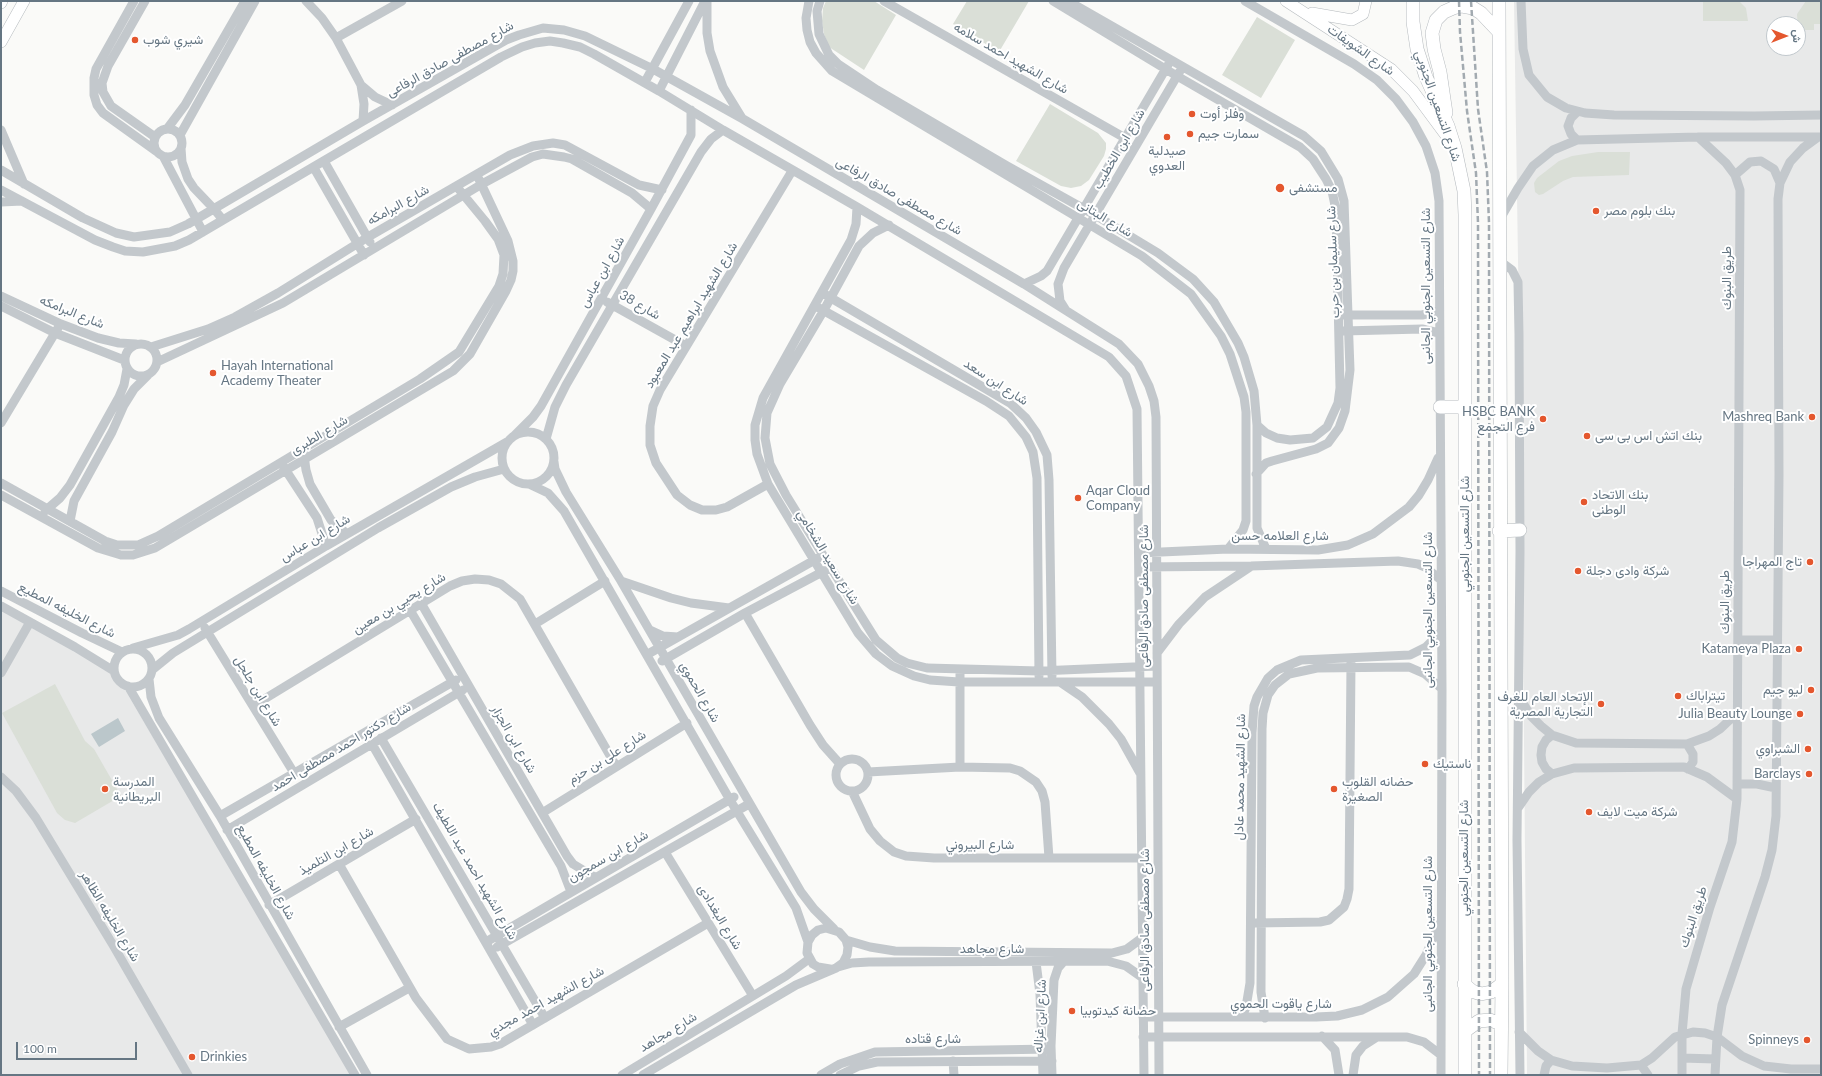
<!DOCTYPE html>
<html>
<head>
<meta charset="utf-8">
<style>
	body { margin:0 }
	#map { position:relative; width:1822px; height:1076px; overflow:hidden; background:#fafaf8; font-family:Lato,Vazirmatn,sans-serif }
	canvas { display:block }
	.frame { position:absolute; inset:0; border:2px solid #657683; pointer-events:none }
	.north { position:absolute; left:1766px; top:16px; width:40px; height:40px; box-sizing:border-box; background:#fff; border:1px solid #c1c8cd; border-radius:50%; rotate:90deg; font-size:11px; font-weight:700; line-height:16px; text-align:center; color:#657683 }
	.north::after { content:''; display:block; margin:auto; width:14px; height:18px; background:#e4572e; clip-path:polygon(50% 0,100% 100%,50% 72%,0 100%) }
	.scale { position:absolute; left:16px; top:1042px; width:121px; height:18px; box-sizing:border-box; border:2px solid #657683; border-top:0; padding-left:5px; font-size:12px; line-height:14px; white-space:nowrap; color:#657683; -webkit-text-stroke:3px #fff; paint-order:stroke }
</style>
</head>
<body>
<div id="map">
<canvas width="1822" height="1076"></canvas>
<div class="frame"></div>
<div class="north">ش</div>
<div class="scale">100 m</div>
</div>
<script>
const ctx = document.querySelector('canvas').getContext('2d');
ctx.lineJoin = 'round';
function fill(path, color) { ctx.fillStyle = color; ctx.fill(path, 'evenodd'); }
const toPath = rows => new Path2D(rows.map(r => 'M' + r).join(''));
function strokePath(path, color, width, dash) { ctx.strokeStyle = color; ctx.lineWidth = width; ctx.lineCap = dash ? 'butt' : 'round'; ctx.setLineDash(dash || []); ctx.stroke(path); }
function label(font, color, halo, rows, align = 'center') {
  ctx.font = font + ' Lato,Vazirmatn,sans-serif'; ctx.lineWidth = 4; ctx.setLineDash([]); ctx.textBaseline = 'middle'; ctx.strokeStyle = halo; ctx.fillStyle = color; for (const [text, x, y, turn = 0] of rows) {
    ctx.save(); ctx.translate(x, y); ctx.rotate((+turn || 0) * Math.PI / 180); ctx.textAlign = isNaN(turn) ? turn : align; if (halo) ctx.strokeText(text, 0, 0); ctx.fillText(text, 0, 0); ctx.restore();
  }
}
const built = toPath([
	[1514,1,1821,1,1821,1075,1527,1075,1522,519],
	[1774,24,1798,24,1798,48,1774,48],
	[1,609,103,667,121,683,353,1075,1,1075]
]);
const green = toPath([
	[826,1,874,1,896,15,864,70,829,47,824,34,822,21,823,8],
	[967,1,1029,1,999,52,953,24],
	[1703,1,1739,1,1746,8,1748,21,1703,21],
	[1806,1,1821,1,1821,24,1814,24,1814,30,1798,30,1797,14],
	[1257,17,1295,40,1261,98,1222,75],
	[1050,104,1098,133,1106,143,1106,149,1104,156,1089,180,1081,186,1071,188,1061,186,1016,161],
	[1598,152,1630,152,1629,175,1573,177,1563,181,1543,194,1539,195,1535,192,1534,183,1537,178,1559,161,1572,156],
	[55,684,85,741,94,749,121,796,75,823,65,820,57,813,2,713]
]);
const water = toPath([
	[118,718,125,731,99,747,91,734]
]);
const minor = toPath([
	[134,1,96,69,94,78,94,95,97,105,103,113,156,151],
	[145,1,108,66,102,83,103,92,111,106,155,137],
	[306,1,322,18,336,38,361,85,364,104,363,121],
	[707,1,707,33,710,51,723,87,742,118],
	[809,1,806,18,807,30,810,42,816,53,832,71,1142,256,1191,294,1221,336,1230,354,1244,397,1246,412,1246,521,1243,530,1228,549],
	[820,1,817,11,819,34,829,55,838,64,877,90,1007,166,1095,215,1158,253,1193,279,1214,302,1238,343,1244,357,1254,391,1257,425,1257,528,1266,549],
	[884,1,1125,138],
	[1053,1,1177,76,1300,147,1313,159,1326,179,1332,191,1336,210,1340,388,1338,403,1327,427,1313,438,1290,440,1277,438,1266,433,1257,425],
	[1068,1,1304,136,1321,151,1338,179,1344,201,1348,315,1350,370,1345,411,1339,428,1328,443,1316,449,1272,461,1266,463,1256,474],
	[1245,1,1354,64,1377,80,1396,99,1413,122,1426,146,1435,173,1439,201,1442,689,1441,1075],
	[1521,1,1523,49,1529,75,1547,97,1566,108,1585,113,1614,115,1754,116,1821,115],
	[336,38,402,1],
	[645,82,689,1],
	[362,86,375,97,392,105],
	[659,91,705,1],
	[1577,112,1571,118,1568,126,1571,134,1577,140],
	'154 143a14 14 0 1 1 28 0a14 14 0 1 1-28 0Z',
	[167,129,185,105,245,1],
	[1,130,24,184],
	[180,135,255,1],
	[181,148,182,162,188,179,194,188,214,209,223,220],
	[163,156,203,232],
	[324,161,370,242],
	[314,168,364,255],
	[1,170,83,218,116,233,134,237,170,232,188,224,363,121,506,40,519,35,543,28,564,30,585,36,653,69,743,119,1024,284,1119,344,1138,364,1149,386,1154,401,1156,417,1159,1075],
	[1735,175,1750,162,1761,161,1774,169,1780,183],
	[1,190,95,240,113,247,125,251,143,252,175,246,189,240,223,220,501,57,522,47,535,43,550,41,563,43,580,47,594,54,659,91,723,130,857,207,1109,357,1126,376,1137,409,1144,1075],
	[1,202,22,201],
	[857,207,856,224,851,240,763,398,755,425,755,440,757,454,768,484,858,633,876,654,892,666,914,676,930,680,959,682,1157,682],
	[1500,219,1518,188,1533,166,1553,150,1577,140,1698,137,1820,137],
	[889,225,873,233,859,246,824,310,780,384,767,413,765,438,770,464,786,495,823,555,876,640,897,658,907,663,927,668,1039,671,1157,666],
	[1500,261,1512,270,1518,282,1519,335,1520,551,1517,840,1520,1075],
	[1024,284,1041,276,1047,271,1168,65],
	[826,295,1010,403,1026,418,1036,432,1047,455,1049,480,1052,676],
	[1,296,61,324,98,338,119,343,136,344],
	[607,302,686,346],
	[1,306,55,333,124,360],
	[819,308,986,401,1009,416,1026,437,1033,452,1037,478,1039,676],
	[1065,309,1060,301,1058,284,1064,268,1180,71],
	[1343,315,1422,315,1439,311],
	[1343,331,1422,329,1439,333],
	'125 360a16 16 0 1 1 32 0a16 16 0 1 1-32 0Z',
	[151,347,208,329,235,317,278,293,368,237,510,155,533,146,553,143,565,145,639,185,662,190],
	[157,362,283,303,482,184,532,157,543,154,564,157,572,159,632,193,651,209],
	[1,423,58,328],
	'502 458a26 26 0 1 1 52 0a26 26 0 1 1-52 0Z',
	[514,436,533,417,541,406,651,209,691,135,691,110],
	[546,439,555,407,566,385,701,152,711,139,723,130],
	[304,455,306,470,310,484,331,520,347,534],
	[554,462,555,469,566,492,621,581,801,892,814,909,834,929],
	[283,466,317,518,326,546],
	[1,483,105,541,117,545,138,545,158,536,420,379,459,352,499,286,503,274,504,255,498,239,485,221,457,187],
	[529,484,548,493,564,511,730,800,796,908,808,942],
	[768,484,727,507,716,510,702,510,690,505,677,495,656,463,650,445,650,426,653,406,660,390,792,171],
	[1,495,98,548,121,555,133,555,155,548,453,371,470,354,506,291,511,280,513,271,513,261,508,241,477,175],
	[45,511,60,498,70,485,119,397,124,385,127,369],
	[70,521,74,501,112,432,124,405,134,389,148,375],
	[1139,553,1228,549,1318,550,1348,545,1373,534,1409,507,1419,495,1428,480,1438,458],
	[1139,567,1251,566,1398,561,1418,564,1425,567,1441,580],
	[621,581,671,598,691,603,729,608],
	[1,591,82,633,122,652],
	[421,603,567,856,573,864,596,878],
	[1,606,75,647,114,671],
	[410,610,561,866,571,892],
	[745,613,810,725,823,745,840,764],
	[535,624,605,581],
	[205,628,294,773],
	[650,630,663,636,678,637],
	[1738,640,1777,640],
	[133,648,178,635,189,629,326,546,507,442],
	'114 668a19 19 0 1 1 38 0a19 19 0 1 1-38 0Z',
	[1157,653,1179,624,1205,597,1250,567],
	[648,654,820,557],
	[662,661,745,613,826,570],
	[960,669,960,767],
	[152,670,173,653,378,528,451,487,475,477,504,469],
	[1,673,30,622],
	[149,679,151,697,159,718,220,816,367,1075],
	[1060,682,1082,697,1109,724,1121,739,1140,773],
	[128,686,355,1075],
	[1518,695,1531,716,1541,726,1552,735,1576,743,1687,744,1709,736,1720,729,1738,712],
	[253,706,450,586,462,581,475,579,489,580,501,584,520,599,616,766],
	[1552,735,1546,740,1542,747,1541,755,1542,762,1546,769,1552,774],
	[381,738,545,1018],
	[372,744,533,1025],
	[1687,744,1693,754,1693,762,1688,769],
	'836 775a16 16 0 1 1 32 0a16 16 0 1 1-32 0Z',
	[868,772,960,767,1010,768,1020,771,1036,782,1042,791,1045,802,1049,858],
	[1,777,16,791,36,818,113,945,188,1075],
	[1737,784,1757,784,1776,788],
	[852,791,870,829,880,841,894,852,906,856,934,858,1142,858],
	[1518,808,1529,792,1539,782,1552,774,1574,768,1684,767,1707,777,1737,799],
	[542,813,687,723],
	[220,816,456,680],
	[227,830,463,690],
	[665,852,753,996],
	[339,864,416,998,447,1039,469,1049,491,1047,500,1044,708,923],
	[269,905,416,819],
	[1255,923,1320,922,1329,920,1344,907,1347,899,1349,889,1351,663],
	[846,940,870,947,895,951,1112,953,1127,949,1142,938],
	[486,942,734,797],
	[497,947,749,804],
	[1036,962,1040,994,1043,1075],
	[838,967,852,963,869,962,1107,961,1126,966,1143,978],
	[1143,1017,1316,1017,1337,1016,1362,1010,1388,997,1414,974,1426,955,1439,924],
	[1242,1017,1246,1007,1250,983,1252,733,1254,706,1257,697,1268,678,1277,670,1301,660,1410,655,1426,647,1441,632],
	[1265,1018,1261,992,1262,729,1263,713,1268,695,1275,685,1289,674,1317,668,1409,667,1425,674,1442,689],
	[339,1027,409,988],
	[1519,1032,1538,1051,1551,1060,1572,1066,1607,1068,1641,1065,1652,1058,1675,1037,1693,1032,1705,1033,1717,1037,1742,1056,1764,1066,1791,1069,1821,1069],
	[1322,1036,1335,1050,1339,1075],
	[1143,1037,1407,1037,1424,1042,1441,1055],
	[1682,1058,1715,1059],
	[953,1061,954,1075],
	[1641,1065,1648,1075],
	[622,1075,786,976,809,959],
	[643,1075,796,985,836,968,843,963,847,955,848,947,846,940,839,932,826,928,818,930,812,935,808,942,807,953,813,964,818,967,830,969],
	[821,1075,840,1064,875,1052,1051,1049],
	[840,1075,859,1066,877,1062,1052,1061],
	[1052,1075,1051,1046,1054,980,1058,968,1064,961],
	[1353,1075,1356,1055,1363,1046,1377,1037],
	[1544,1075,1546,1066,1551,1060],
	[1682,1075,1682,1034,1686,989,1710,907,1732,842,1737,799,1740,190,1735,175,1726,163,1698,137],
	[1715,1075,1717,1037,1722,1005,1765,877,1772,850,1776,816,1779,474,1778,199,1780,183,1790,162,1803,148,1818,137]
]);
const major = toPath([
	[1286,1,1391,69,1413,91,1453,145],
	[1,3,2,1],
	[1312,13,1352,20,1363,14,1366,1],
	[1,42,24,1]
]);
const highway = toPath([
	[1413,1,1413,22,1417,49,1426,77,1448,126,1455,148,1464,191,1465,215,1465,1075],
	[1499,1,1502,984,1501,1075],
	[1446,113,1440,72,1434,49,1432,33,1436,20,1444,12,1453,8,1462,6,1473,8,1481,13,1499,32],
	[1440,407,1465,407],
	[1499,531,1520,530],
	[1464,984,1472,991,1481,994,1491,992,1502,984],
	[1465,1031,1479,1021,1490,1020,1501,1024]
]);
const rail = toPath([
	[1459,1,1460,32,1467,111,1476,173,1478,223,1479,1075],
	[1471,1,1478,109,1487,172,1489,223,1490,1075]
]);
const markers = [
	[135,40,4,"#e4572e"],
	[1192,114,4,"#e4572e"],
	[1190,134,4,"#e4572e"],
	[1167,137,4,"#e4572e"],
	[1280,188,5,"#e4572e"],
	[1596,211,4,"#e4572e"],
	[213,373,4,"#e4572e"],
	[1812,417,4,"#e4572e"],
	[1543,419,4,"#e4572e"],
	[1587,436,4,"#e4572e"],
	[1078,498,4,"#e4572e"],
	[1584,502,4,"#e4572e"],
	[1810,562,4,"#e4572e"],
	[1578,571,4,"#e4572e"],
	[1799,649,4,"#e4572e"],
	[1811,690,4,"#e4572e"],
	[1678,696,4,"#e4572e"],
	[1601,704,4,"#e4572e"],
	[1800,714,4,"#e4572e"],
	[1808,749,4,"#e4572e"],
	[1425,764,4,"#e4572e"],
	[1809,774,4,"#e4572e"],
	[105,789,4,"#e4572e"],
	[1334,789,4,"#e4572e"],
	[1589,812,4,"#e4572e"],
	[1072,1011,4,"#e4572e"],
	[1807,1040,4,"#e4572e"],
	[192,1057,4,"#e4572e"]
];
const poiNames = [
	["شيري شوب",143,40],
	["وفلز أوت",1200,114],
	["سمارت جيم",1198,134],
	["صيدلية",1167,151,"center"],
	["العدوي",1167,166,"center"],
	["مستشفى",1289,188],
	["بنك بلوم مصر",1604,211],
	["Hayah International",221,366],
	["Academy Theater",221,381],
	["HSBC BANK",1535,412,"right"],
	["فرع التجمع",1535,427,"right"],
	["Mashreq Bank",1804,417,"right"],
	["بنك اتش اس بى سى",1595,436],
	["Aqar Cloud",1086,491],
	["Company",1086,506],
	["بنك الاتحاد",1592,495],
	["الوطنى",1592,510],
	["تاج المهراجا",1802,562,"right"],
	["شركة وادى دجلة",1586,571],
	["Katameya Plaza",1791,649,"right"],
	["ليو جيم",1803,690,"right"],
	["تيتراباك",1686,696],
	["الإتحاد العام للغرف",1593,697,"right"],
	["التجارية المصرية",1593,712,"right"],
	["Julia Beauty Lounge",1792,714,"right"],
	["الشبراوي",1800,749,"right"],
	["ناستيك",1433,764],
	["Barclays",1801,774,"right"],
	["المدرسة",113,782],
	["البريطانية",113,797],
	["حضانه القلوب",1342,782],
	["الصغيرة",1342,797],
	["شركة ميت لايف",1597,812],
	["حضانة كيدتوبيا",1080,1011],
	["Spinneys",1799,1040,"right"],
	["Drinkies",200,1057]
];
const streetNames = [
	["شارع الشويفات",1361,50,35],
	["شارع الشهيد احمد سلامه",1011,58,30],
	["شارع مصطفى صادق الرفاعى",450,59,-29],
	["شارع التسعين الجنوبي",1438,106,71],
	["شارع ابن الخطيب",1119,149,-60],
	["شارع مصطفى صادق الرفاعى",899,196,30],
	["شارع البرامكه",398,205,-29],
	["شارع البتانى",1105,218,31],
	["شارع سليمان بن حرب",1333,262,-92],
	["شارع ابن عباس",602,272,-61],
	["طريق البنوك",1727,278,-90],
	["شارع التسعين الجنوبي الجانبى",1426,286,-90],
	["شارع 38",640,305,30],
	["شارع البرامكه",72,312,22],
	["شارع الشهيد ابراهيم عبد المعبود",691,315,-59],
	["شارع ابن سعد",996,382,33],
	["شارع الطبرى",319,435,-31],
	["شارع التسعين الجنوبي",1465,534,-90],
	["شارع العلامه حسن",1280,536],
	["شارع ابن عباس",315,538,-31],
	["شارع سعيد الشخامي",828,557,59],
	["شارع مصطفى صادق الرفاعى",1144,596,-90],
	["طريق البنوك",1725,602,-90],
	["شارع يحيي بن معين",399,603,-31],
	["شارع الخليفه المطيع",67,610,27],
	["شارع التسعين الجنوبي الجانبى",1428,610,-90],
	["شارع ابن جلجل",258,691,59],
	["شارع الحموي",700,692,60],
	["شارع ابن الجزار",514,739,60],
	["شارع دكتور احمد مصطفى احمد",341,747,-31],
	["شارع على بن حزم",607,757,-32],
	["شارع الشهيد محمد عادل",1240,777,-89],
	["شارع البيروني",980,845],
	["شارع ابن التلميذ",336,851,-30],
	["شارع ابن سمجون",608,856,-30],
	["شارع التسعين الجنوبي",1464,858,-90],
	["شارع الشهيد احمد عبد اللطيف",475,871,60],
	["شارع الخليفه المطيع",266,872,61],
	["شارع الخليفه الظاهر",110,916,59],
	["شارع البغدادى",720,917,59],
	["طريق البنوك",1693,917,-72],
	["شارع مصطفى صادق الرفاعى",1145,920,-90],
	["شارع التسعين الجنوبي الجانبى",1428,934,-90],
	["شارع مجاهد",992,949],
	["شارع الشهيد احمد مجدي",546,1001,-29],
	["شارع ياقوت الحموي",1281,1004],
	["شارع ابن غزاله",1040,1016,-87],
	["شارع مجاهد",668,1032,-31],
	["شارع قتاده",933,1039]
];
fill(built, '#e8e9e9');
fill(green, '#dadfd7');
fill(water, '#bbc7cb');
strokePath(major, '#b5babe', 12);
strokePath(highway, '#b4b9bd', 14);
strokePath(minor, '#c3c8cc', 9);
strokePath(major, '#fff', 11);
strokePath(highway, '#fff', 13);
strokePath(rail, '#a2aab0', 2.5, [6, 3]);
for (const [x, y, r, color] of markers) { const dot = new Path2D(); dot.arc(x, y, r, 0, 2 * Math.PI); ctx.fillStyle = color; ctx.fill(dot); strokePath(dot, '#fff', 1.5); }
label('13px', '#657683', '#fff', poiNames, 'left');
label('13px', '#657683', '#fff', streetNames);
</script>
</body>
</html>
